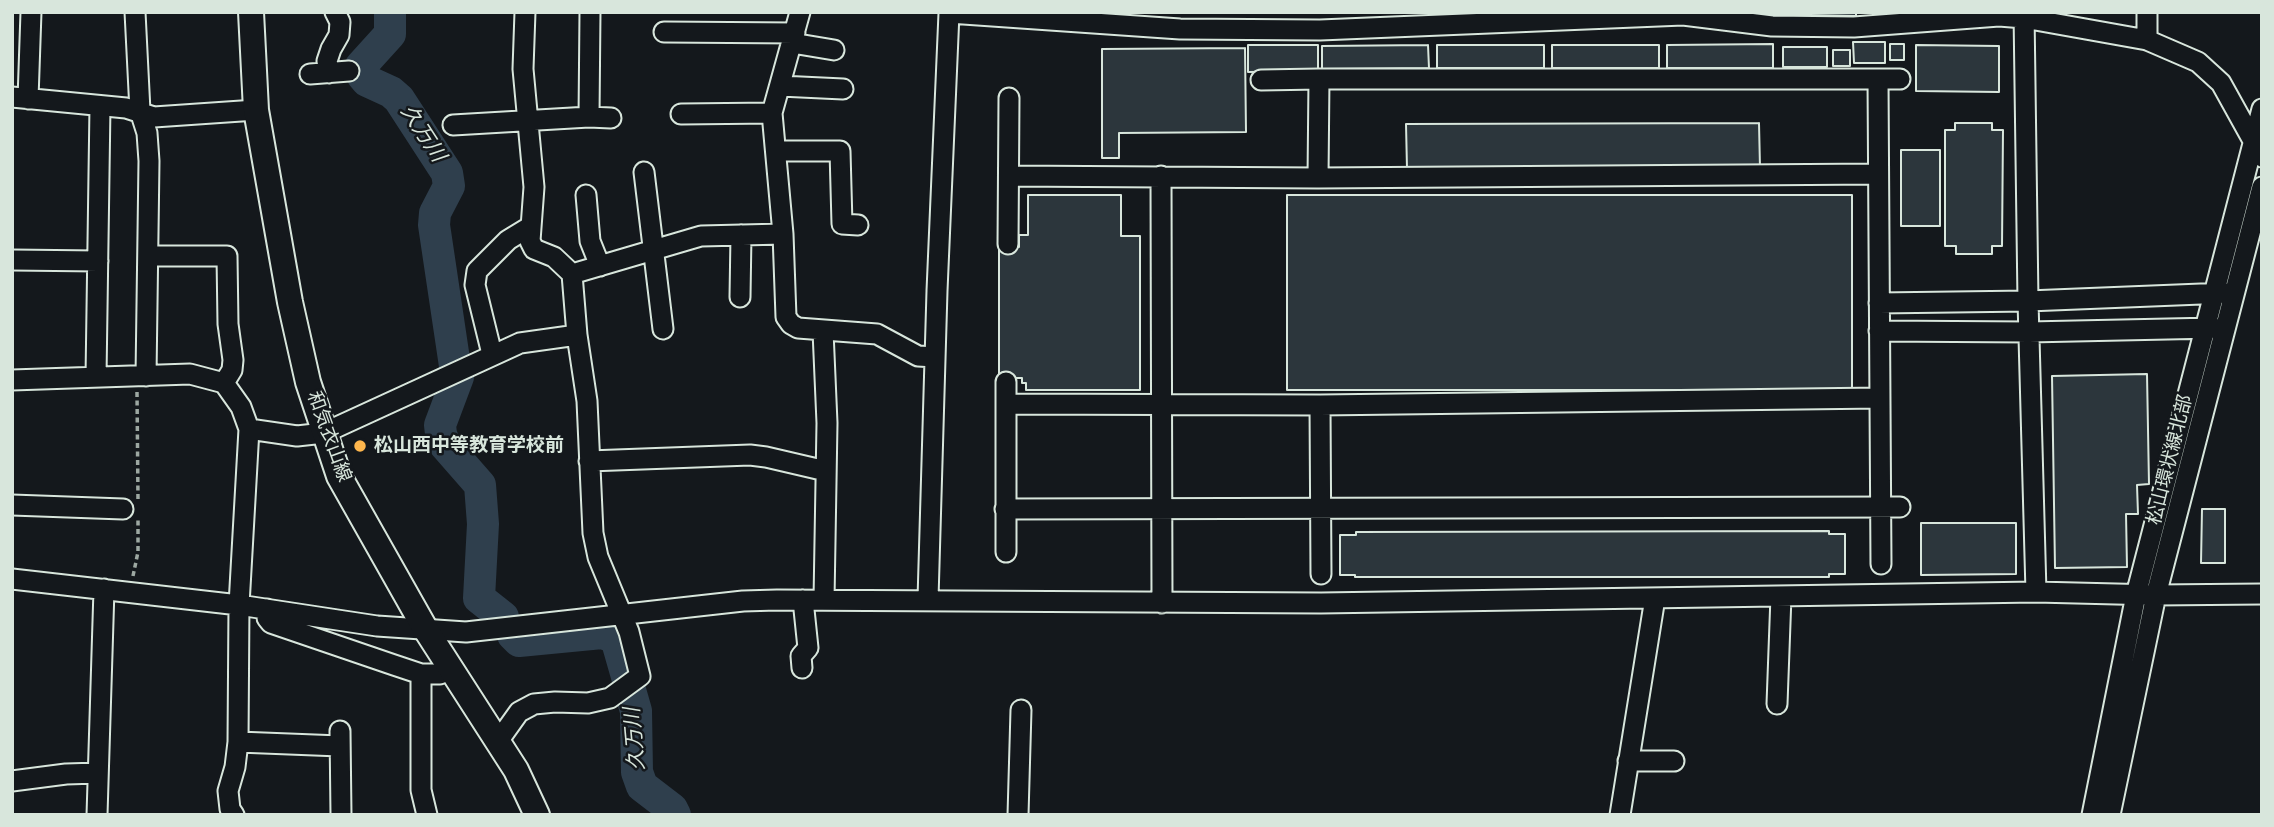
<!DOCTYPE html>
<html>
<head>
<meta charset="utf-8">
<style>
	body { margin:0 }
	#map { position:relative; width:2274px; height:827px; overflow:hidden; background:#14181c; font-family:"Nunito Sans",sans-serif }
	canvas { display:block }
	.frame { position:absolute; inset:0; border:14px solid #d8e6dc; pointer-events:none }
</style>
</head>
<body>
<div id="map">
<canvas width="2274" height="827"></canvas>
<div class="frame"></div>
</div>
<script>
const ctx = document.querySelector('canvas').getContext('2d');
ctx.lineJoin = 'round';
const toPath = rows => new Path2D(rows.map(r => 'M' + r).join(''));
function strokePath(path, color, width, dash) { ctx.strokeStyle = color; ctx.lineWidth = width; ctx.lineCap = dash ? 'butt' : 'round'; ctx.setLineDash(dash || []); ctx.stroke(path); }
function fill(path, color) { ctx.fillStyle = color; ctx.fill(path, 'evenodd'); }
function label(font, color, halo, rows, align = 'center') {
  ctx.font = font + ' "Nunito Sans","Noto Sans JP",sans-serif'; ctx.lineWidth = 5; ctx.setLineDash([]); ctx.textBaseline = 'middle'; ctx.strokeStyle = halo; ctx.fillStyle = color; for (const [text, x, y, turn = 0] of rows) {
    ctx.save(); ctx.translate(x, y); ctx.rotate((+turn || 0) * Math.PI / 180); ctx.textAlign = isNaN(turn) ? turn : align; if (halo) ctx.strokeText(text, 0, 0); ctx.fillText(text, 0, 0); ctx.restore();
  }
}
const river = toPath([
	[390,12,390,34,361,66,362,75,367,81,391,92,399,99,447,173,449,186,435,213,434,225,455,366],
	[458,377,440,425,441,434,445,445,480,485,483,524,479,598,503,617],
	[513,635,519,641,602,633,616,638,628,680],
	[630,690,636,711,637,772,642,786,672,809,675,815]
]);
const building = toPath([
	[1757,12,1856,12,1856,16,1764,14,1757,12],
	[1853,42,1885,42,1885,63,1854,63,1853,42],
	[1773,44,1773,68,1667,68,1667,45,1773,44],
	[1890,44,1904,44,1904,60,1890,60,1890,44],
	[1248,45,1318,45,1318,71,1248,72,1248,45],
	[1428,45,1429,68,1322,69,1322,46,1428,45],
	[1437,45,1544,45,1544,68,1437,68,1437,45],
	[1552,45,1659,45,1659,68,1552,68,1552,45],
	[1916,45,1999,46,1999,92,1916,91,1916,45],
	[1783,47,1827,47,1827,67,1783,67,1783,47],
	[1245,48,1246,132,1119,133,1119,158,1102,158,1102,49,1245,48],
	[1833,50,1850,50,1850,66,1833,66,1833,50],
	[1759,123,1760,168,1407,169,1406,124,1759,123],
	[1955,123,1992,123,1992,130,2003,130,2002,246,1992,246,1992,254,1956,254,1956,246,1945,246,1945,130,1955,130,1955,123],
	[1901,150,1940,150,1940,226,1901,226,1901,150],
	[1028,195,1121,195,1121,236,1140,236,1140,390,1026,390,1026,383,1022,383,1022,378,999,378,999,247,1019,247,1019,235,1028,235,1028,195],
	[1287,195,1852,195,1852,390,1287,390,1287,195],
	[2147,374,2149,484,2137,485,2138,514,2126,514,2127,567,2055,568,2052,376,2147,374],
	[2202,509,2225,509,2225,563,2201,563,2202,509],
	[1921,523,2016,523,2016,574,1921,575,1921,523],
	[1829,531,1829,534,1845,534,1845,574,1829,574,1829,577,1355,577,1355,575,1340,575,1340,535,1356,535,1356,532,1829,531]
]);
const path = toPath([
	[137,392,138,500],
	[133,576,138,552,138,518]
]);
const minor = toPath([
	[135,12,140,111,147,133,149,161,146,376],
	[525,12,523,69,534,187,530,241,534,249,554,257,572,274],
	[2024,12,2028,301,2036,592],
	[2147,12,2147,40],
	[664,32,795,33],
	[792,43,834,50],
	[329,73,327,61,331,49,339,35,340,22,335,12],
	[310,74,349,71],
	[1878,79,1881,564],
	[1261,80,1319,79],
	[780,86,843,89],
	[12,97,126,108,154,117,256,110],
	[28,99,31,12],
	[681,114,772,113],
	[589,117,590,12],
	[453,125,589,117,611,118],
	[776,151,840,151,842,224,858,225],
	[644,172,663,329],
	[1009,176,1318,178,1878,174],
	[1161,176,1162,603],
	[1318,178,1319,79,1900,79],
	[586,195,590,241,600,266],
	[783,234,786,317,791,324,798,328,877,334,918,356,935,357],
	[1008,244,1009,98],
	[148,256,227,256,228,324,233,360,232,370,224,383],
	[12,260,98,261],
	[740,297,741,235],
	[1879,303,2028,301,2226,293],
	[823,331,827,423,824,600],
	[1879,331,2029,332,2214,328],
	[577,335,572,274,701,236,783,234,772,113,800,12],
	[492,354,475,285,477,271,508,240,531,226],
	[96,377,100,106],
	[12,380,190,374,224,383,241,407,249,429,239,605,238,742,235,767,228,791,230,809,234,815],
	[1006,404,1320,405,1880,398],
	[1320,405,1321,574],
	[249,429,297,436,324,433,520,343,577,335,587,401,593,533,598,557,629,632,640,676,610,698,588,703,555,702,534,704,519,712,499,740],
	[589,461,750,455,766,457,826,471],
	[12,505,123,509],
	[1005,509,1900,507],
	[1006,552,1006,382],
	[12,579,239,605,377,626,466,632,743,601,777,600,1321,603,2036,592,2156,595,2262,594],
	[928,599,937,291,949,13,1180,29,1320,30,1683,15,1772,26,1854,27,1999,16,2024,18,2147,40,2198,62,2221,83,2262,157],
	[267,609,267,618,271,623,394,665,421,674,440,674,452,669],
	[802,668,801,656,808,648,803,600],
	[421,674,421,790,427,815],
	[1777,704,1781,596],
	[340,731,341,815],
	[238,742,340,746],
	[1628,761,1674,761],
	[12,781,66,774,98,773],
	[97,815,104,589],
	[1018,815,1021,710],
	[1620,815,1655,598],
	[2092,815,2136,595,2262,109],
	[2110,815,2156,595,2262,187]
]);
const major = toPath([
	[251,12,256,110,290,302,308,382,339,476,426,630,516,770,537,815]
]);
const markers = [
	[360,446,7,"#ffb74d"]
];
const streetNames = [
	["和気衣山線",328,437,70],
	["松山環状線北部",2171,460,-76]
];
const poiNames = [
	["松山西中等教育学校前",374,446]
];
const waterNames = [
	["久万川",422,134,57],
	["久万川",636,739,-95]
];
strokePath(river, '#2f3f4d', 32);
fill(building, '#2c363c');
strokePath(building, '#d8e6dc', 2);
strokePath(minor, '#d8e6dc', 23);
strokePath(major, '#d8e6dc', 28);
strokePath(path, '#9da8a2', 3.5, [5, 3.5]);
strokePath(minor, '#14181c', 19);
strokePath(major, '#14181c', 24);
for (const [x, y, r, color] of markers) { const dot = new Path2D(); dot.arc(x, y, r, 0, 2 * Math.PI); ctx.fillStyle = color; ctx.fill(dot); strokePath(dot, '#14181c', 2.5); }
label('19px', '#d8e6dc', '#14181c', streetNames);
label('bold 19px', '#d8e6dc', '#14181c', poiNames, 'left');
label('italic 21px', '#d8e6dc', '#14181c', waterNames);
</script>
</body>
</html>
